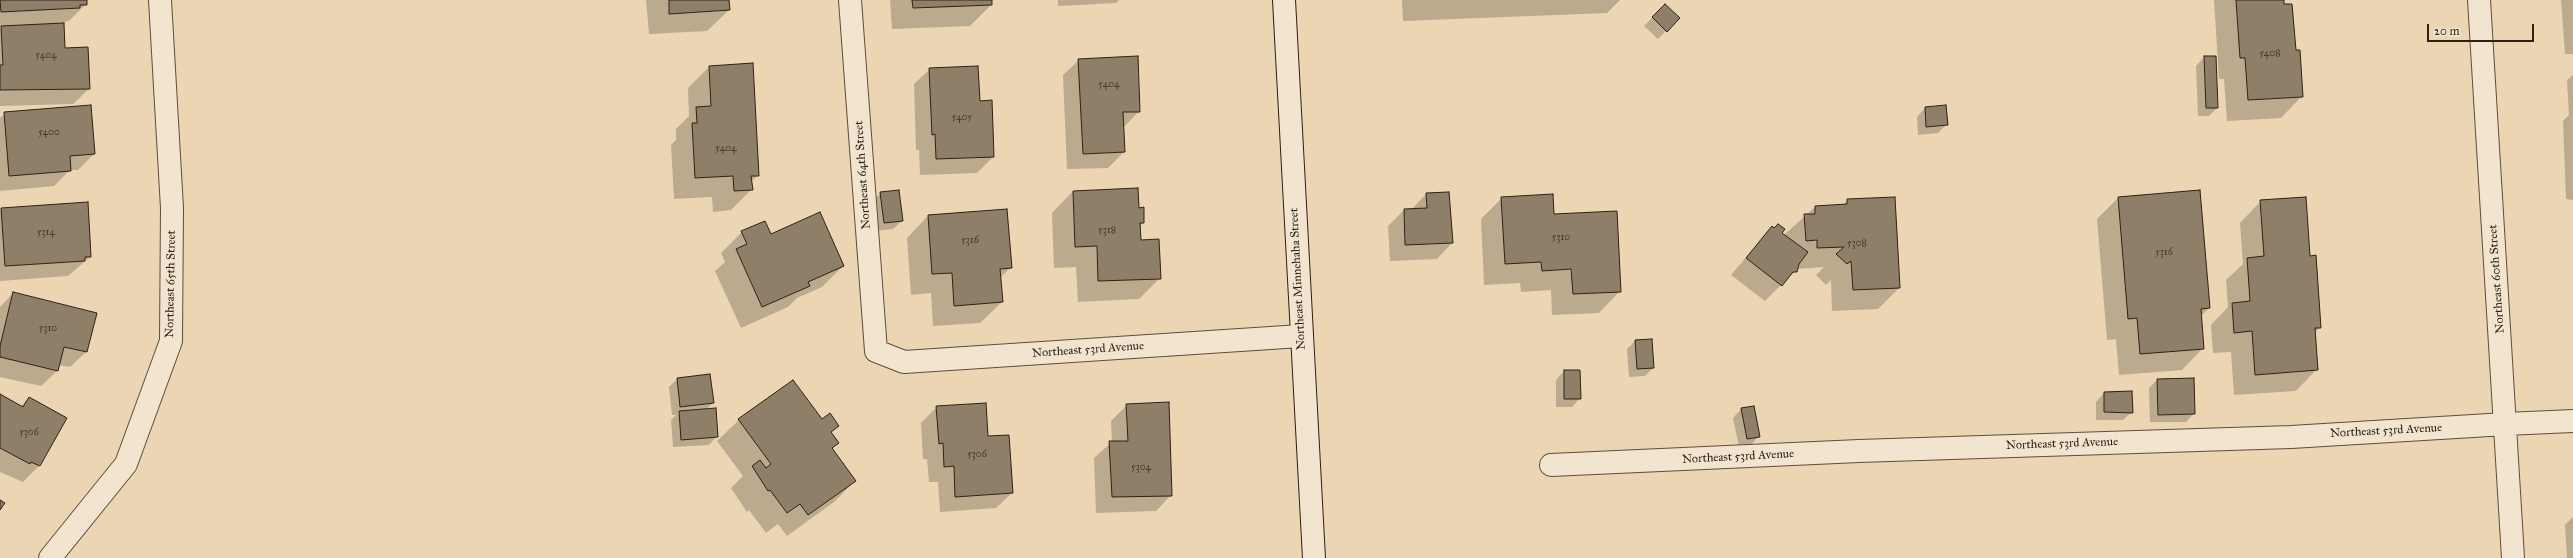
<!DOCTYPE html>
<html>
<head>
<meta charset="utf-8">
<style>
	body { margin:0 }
	#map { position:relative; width:2573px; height:558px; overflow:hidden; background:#ebd5b3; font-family:"IM FELL Great Primer",serif }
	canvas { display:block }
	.scale { position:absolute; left:2427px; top:24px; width:107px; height:18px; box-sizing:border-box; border:2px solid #2d2117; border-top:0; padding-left:5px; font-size:12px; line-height:14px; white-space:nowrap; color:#2d2117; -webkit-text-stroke:3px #f2e4ce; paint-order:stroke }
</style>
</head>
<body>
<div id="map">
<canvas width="2573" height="558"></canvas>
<div class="scale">20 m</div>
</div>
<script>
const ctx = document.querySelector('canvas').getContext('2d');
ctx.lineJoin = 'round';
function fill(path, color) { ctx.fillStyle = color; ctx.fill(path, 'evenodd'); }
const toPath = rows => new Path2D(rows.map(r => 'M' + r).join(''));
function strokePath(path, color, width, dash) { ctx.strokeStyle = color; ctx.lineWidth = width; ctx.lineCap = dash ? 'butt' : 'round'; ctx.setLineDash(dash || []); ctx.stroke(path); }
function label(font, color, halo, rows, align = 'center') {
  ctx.font = font + ' "IM FELL Great Primer",serif'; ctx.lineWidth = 4; ctx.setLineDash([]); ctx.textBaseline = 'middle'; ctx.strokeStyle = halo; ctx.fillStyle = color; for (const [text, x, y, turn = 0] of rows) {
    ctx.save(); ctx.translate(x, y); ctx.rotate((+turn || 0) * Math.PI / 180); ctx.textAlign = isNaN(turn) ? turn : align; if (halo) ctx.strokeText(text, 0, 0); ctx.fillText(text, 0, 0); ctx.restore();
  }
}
const shadow = toPath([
	[0,0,86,0,86,4,70,20,63,23,64,49,89,89,73,104,0,106,0,29,3,26,0,27],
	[646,0,728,0,729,10,707,31,649,34],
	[890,0,991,0,991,5,970,26,892,29],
	[1058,0,1119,0,1116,3,1058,6],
	[1402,0,1620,0,1607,13,1403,21],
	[2214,0,2283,0,2295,51,2302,96,2281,118,2227,121,2224,79,2219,79],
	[2561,0,2573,0,2573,54,2565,54],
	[1665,5,1679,18,1658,39,1644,26],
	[2204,57,2217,108,2209,116,2198,116,2196,66],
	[1079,60,1139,111,1124,127,1124,152,1108,168,1067,169,1063,75],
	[709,67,758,175,751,182,752,189,731,210,713,212,712,197,674,199,671,145,676,140,676,129,689,116,688,88],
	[930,69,993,157,977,173,920,175,919,150,916,150,914,84],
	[2573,75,2573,200,2566,199,2563,121,2569,115,2567,80],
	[1925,108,1947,124,1938,133,1918,135,1917,117],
	[5,113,94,154,78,170,70,170,54,186,0,191,0,118],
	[1073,191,1138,209,1143,223,1139,227,1140,241,1160,278,1139,299,1078,302,1076,267,1054,268,1052,213],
	[881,193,902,221,893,229,876,231,872,201],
	[1426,194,1452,243,1437,259,1390,261,1388,226,1404,210,1411,210],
	[1502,198,1620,291,1599,313,1552,315,1551,290,1521,292,1520,283,1484,285,1481,219],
	[2118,198,2209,308,2200,317,2203,348,2182,370,2119,375,2116,339,2107,340,2097,219],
	[1848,200,1899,288,1878,309,1832,311,1831,280,1826,285,1816,275,1824,267,1797,269,1765,301,1731,275,1772,227,1784,235,1815,207,1842,206],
	[2261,201,2310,257,2320,327,2315,333,2317,369,2296,391,2234,395,2231,352,2213,353,2211,325,2228,307,2226,280,2243,264,2240,223],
	[2,209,90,257,68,276,0,281,0,211],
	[1006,210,1011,267,1000,278,1002,302,980,323,933,326,931,293,911,295,907,238,928,216],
	[742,232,770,235,843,266,822,287,797,298,788,307,741,328,715,271,725,262,721,253],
	[13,293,86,352,70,367,58,365,57,371,41,386,0,377,0,307],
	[1635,341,1653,368,1645,376,1629,377,1627,349],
	[1564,371,1580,398,1572,407,1556,407,1556,380],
	[709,375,713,403,706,410,717,436,709,445,673,447,671,420,676,415,672,415,669,387,677,379],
	[2157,380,2194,413,2186,422,2150,422,2149,388],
	[2131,392,2132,412,2123,420,2096,420,2096,402,2104,393],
	[0,395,21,406,29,398,66,418,39,466,23,482,0,472],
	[1127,405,1171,495,1156,511,1096,513,1094,458,1112,442,1111,421],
	[937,407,987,437,1012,493,996,508,940,512,938,482,929,482,927,459,923,459,921,423],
	[1741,409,1759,436,1751,445,1739,447,1733,418],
	[739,420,821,421,837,426,830,433,838,443,832,449,855,481,834,502,787,536,778,524,766,533,749,510,747,512,731,488,743,476,717,441],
	[2573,517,2573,558,2567,558,2565,525]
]);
const building = toPath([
	[0,0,87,0,87,5,80,5,80,8,1,12,0,0],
	[669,0,729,0,730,10,669,14,669,0],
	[912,0,992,0,992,5,913,8,912,0],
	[2236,0,2284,0,2284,4,2292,4,2296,50,2300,50,2303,97,2248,100,2245,58,2240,58,2236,0],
	[1665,4,1680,18,1667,32,1652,17,1665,4],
	[64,23,65,48,88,47,90,89,0,90,0,65,3,65,1,26,64,23],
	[1138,56,1140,112,1123,112,1125,152,1083,154,1078,59,1138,56],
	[2204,56,2216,56,2218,108,2206,108,2204,56],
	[753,63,759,176,751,176,753,190,734,191,733,176,695,178,692,123,697,123,696,107,711,106,709,66,753,63],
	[978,66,980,101,992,100,994,157,936,159,935,134,932,135,929,68,978,66],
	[91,105,95,154,70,156,71,171,9,176,4,112,91,105],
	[1946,105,1948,125,1926,127,1925,107,1946,105],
	[1138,188,1139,208,1144,207,1144,223,1140,223,1141,240,1159,239,1161,279,1098,281,1097,246,1075,247,1073,191,1138,188],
	[899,190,903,221,884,223,880,192,899,190],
	[2200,190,2210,308,2201,309,2204,349,2140,354,2137,318,2128,319,2118,197,2200,190],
	[1449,192,1453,243,1405,245,1404,209,1427,208,1426,193,1449,192],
	[1553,194,1554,214,1617,211,1621,292,1573,294,1571,269,1542,271,1541,262,1505,264,1501,197,1553,194],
	[1895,197,1900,288,1853,290,1851,261,1847,264,1836,254,1844,247,1817,248,1817,240,1806,241,1804,214,1815,214,1815,206,1847,204,1847,199,1895,197],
	[2306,197,2310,256,2316,255,2321,328,2315,328,2318,370,2255,375,2252,331,2234,333,2232,303,2250,301,2247,258,2264,256,2260,200,2306,197],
	[88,202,91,257,85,257,85,261,5,266,1,208,88,202],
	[1007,209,1012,268,1000,269,1003,302,954,306,952,273,932,274,928,215,1007,209],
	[820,212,844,266,808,282,810,286,762,307,736,249,747,244,741,231,765,221,771,234,820,212],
	[1778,224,1785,229,1782,233,1808,252,1799,264,1797,272,1793,272,1782,286,1746,258,1772,226,1774,228,1778,224],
	[13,292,97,313,87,352,64,347,58,371,0,357,0,346,13,292],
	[1652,339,1654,368,1637,369,1635,340,1652,339],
	[1564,370,1580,370,1581,399,1564,399,1564,370],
	[710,374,714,403,680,407,677,378,710,374],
	[2194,378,2195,414,2158,415,2157,379,2194,378],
	[793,380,822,419,830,413,839,426,831,432,839,443,832,448,856,481,808,515,800,504,787,513,770,490,768,491,752,466,760,460,766,468,771,464,738,419,793,380],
	[2132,391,2133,413,2104,412,2104,392,2132,391],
	[0,394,23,407,29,397,67,418,40,466,31,462,30,464,0,448,0,394],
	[1169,402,1172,496,1112,497,1109,441,1128,441,1126,404,1169,402],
	[986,403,988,436,1009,435,1013,493,955,497,954,466,944,467,943,443,939,444,936,406,986,403],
	[1754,406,1760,437,1747,439,1741,408,1754,406],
	[716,408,718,437,681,440,679,411,716,408],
	[0,500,5,503,0,510,0,500]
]);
const minor = toPath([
	[850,0,876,351,904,362,1301,336],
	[1551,465,1859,451,2291,437,2506,424],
	[50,558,126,464,171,341,172,208,160,0]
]);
const tertiary = toPath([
	[2479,0,2513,558],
	[2506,424,2573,421]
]);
const secondary = toPath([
	[1284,0,1314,558]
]);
const numberNames = [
	["5408",2270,54],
	["5404",46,56],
	["5404",1109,85],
	["5405",962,118],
	["5400",49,133],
	["5404",726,149],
	["5318",1107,231],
	["5314",46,233],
	["5310",1561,238],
	["5316",970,241],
	["5308",1857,244],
	["5316",2164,253],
	["5310",48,329],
	["5306",29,433],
	["5306",977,455],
	["5304",1141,468]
];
const streetNames = [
	["Northeast 64th Street",863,175,-94],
	["Northeast Minnehaha Street",1298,279,-93],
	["Northeast 60th Street",2497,279,-94],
	["Northeast 65th Street",171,284,-89],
	["Northeast 53rd Avenue",1088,350,-4],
	["Northeast 53rd Avenue",2386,431,-3],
	["Northeast 53rd Avenue",2062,444,-2],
	["Northeast 53rd Avenue",1738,457,-3]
];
fill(shadow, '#0003');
fill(building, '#907f68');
strokePath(building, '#2d2117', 1);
strokePath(minor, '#5c4e3e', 24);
strokePath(tertiary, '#5c4e3e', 24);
strokePath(secondary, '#2d2117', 24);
strokePath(minor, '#f2e4ce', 22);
strokePath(tertiary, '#f2e4ce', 22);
strokePath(secondary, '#f2e4ce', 22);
label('10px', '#46382b', null, numberNames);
label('12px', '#2d2117', '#f2e4ce', streetNames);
</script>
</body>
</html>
